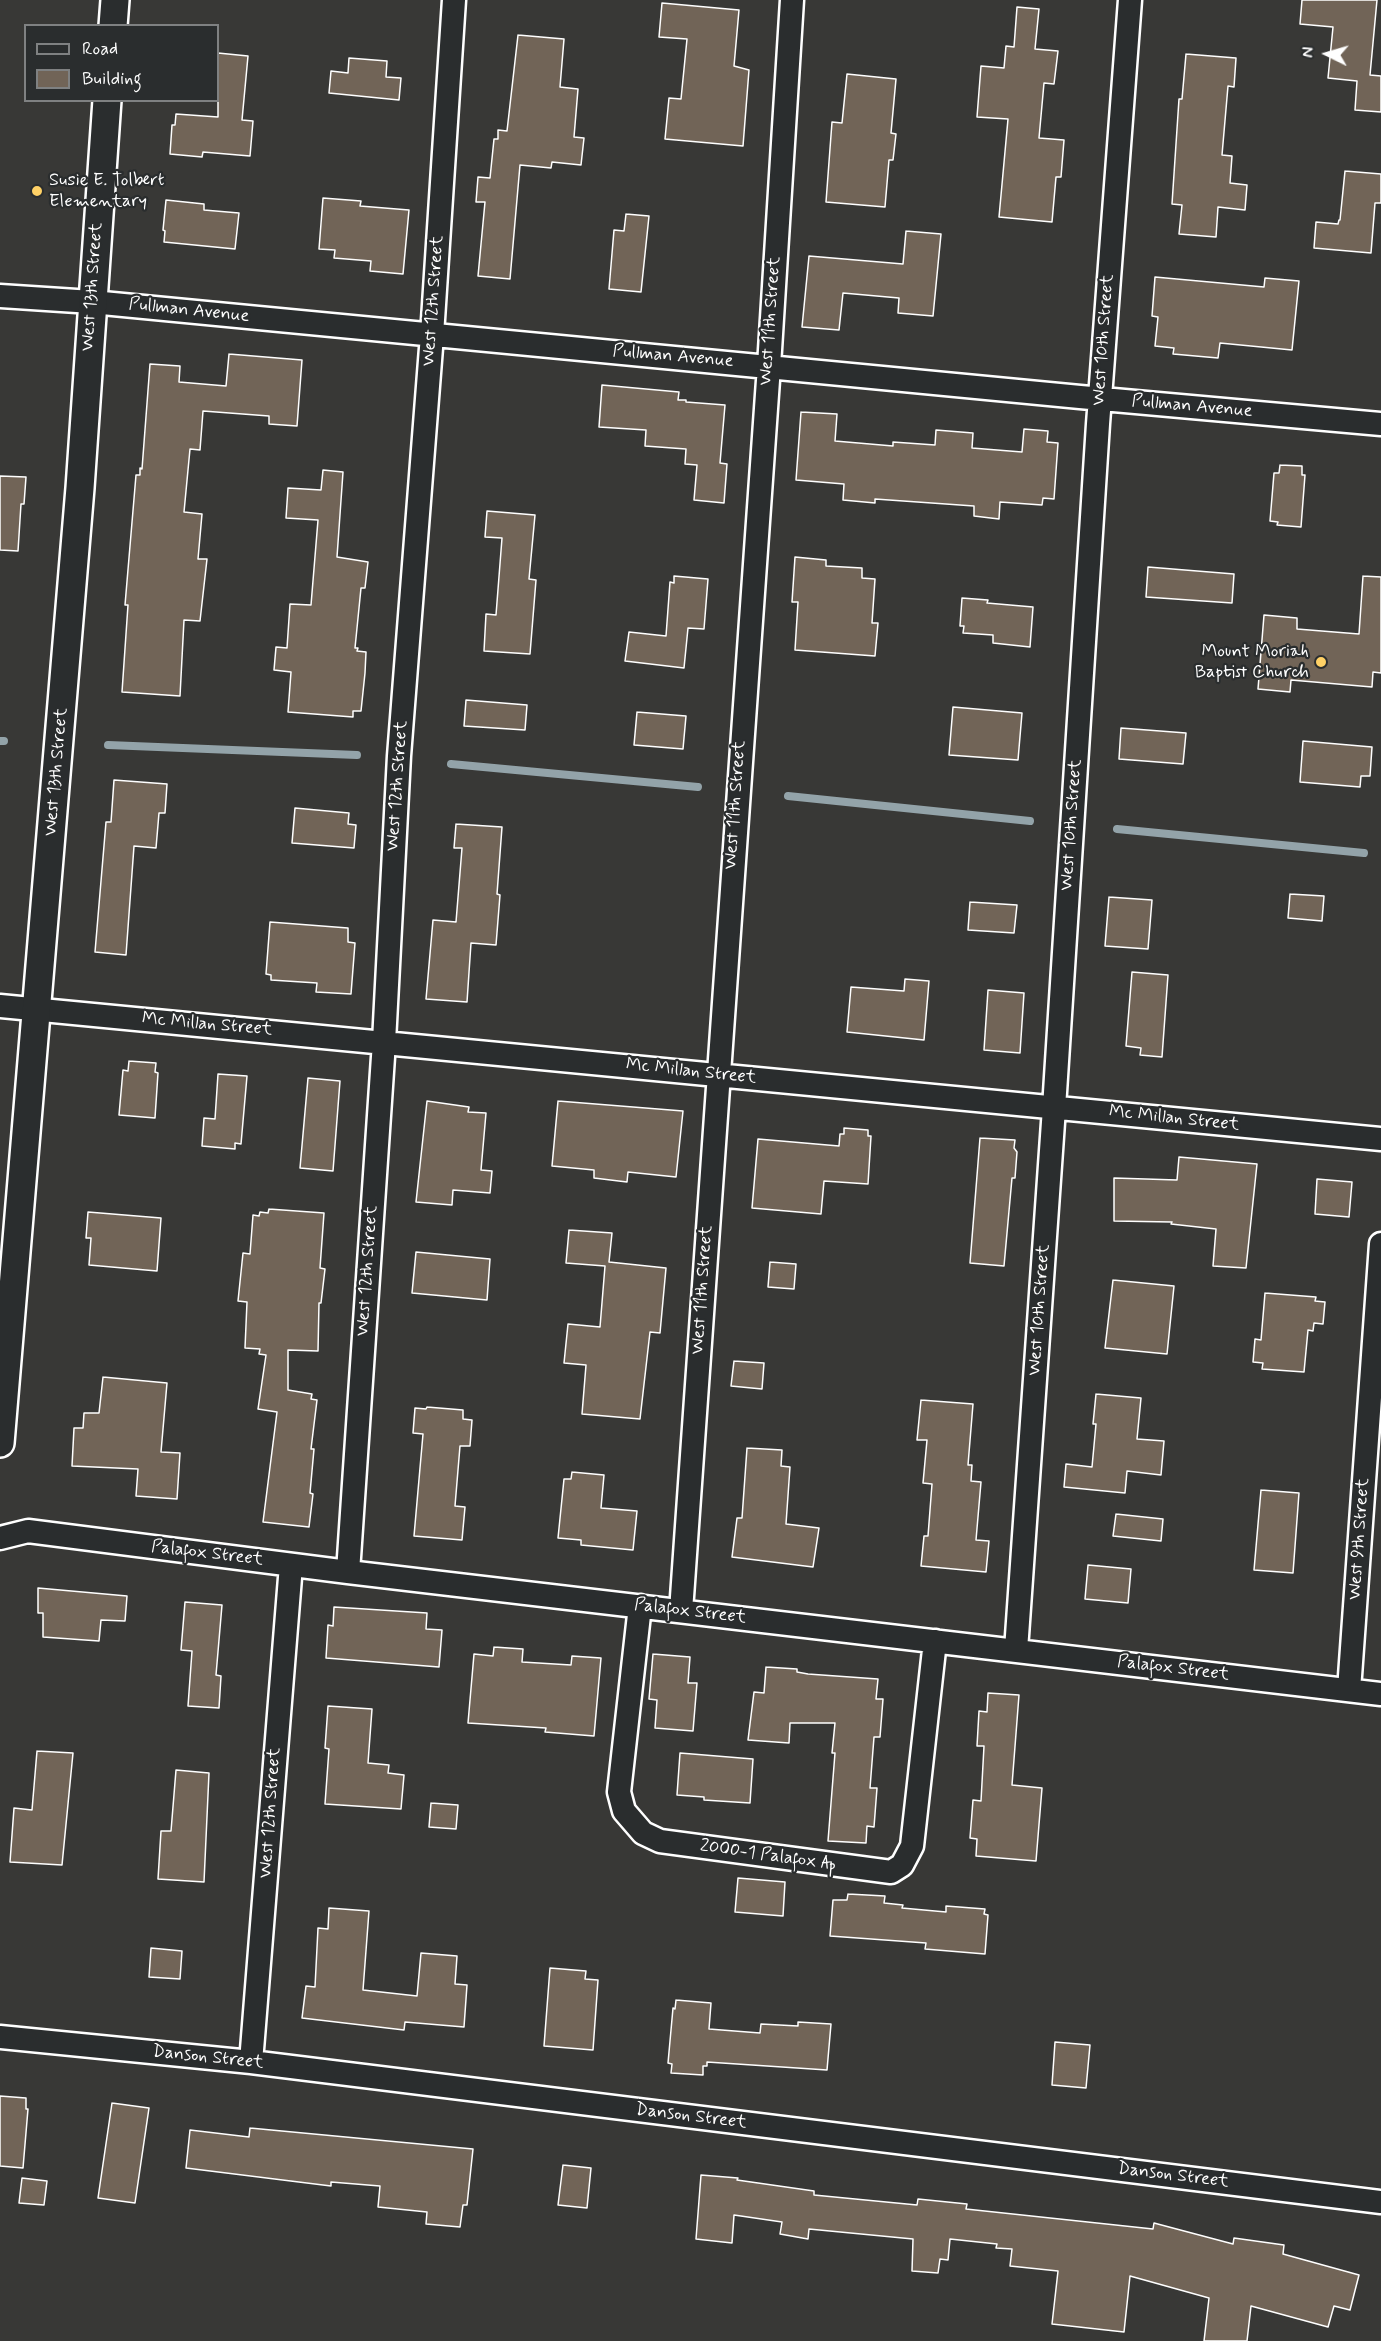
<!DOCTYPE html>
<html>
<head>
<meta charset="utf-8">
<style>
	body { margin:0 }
	#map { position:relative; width:1381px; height:2341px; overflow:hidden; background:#383836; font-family:Mynerve,sans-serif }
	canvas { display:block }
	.legend { position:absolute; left:24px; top:24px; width:195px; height:78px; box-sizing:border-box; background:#2a2d2e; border:2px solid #7f8182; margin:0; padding:8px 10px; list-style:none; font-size:18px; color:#fff }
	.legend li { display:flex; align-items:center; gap:12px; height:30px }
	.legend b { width:30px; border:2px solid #7f8182 }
	.north { position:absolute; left:1297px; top:24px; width:60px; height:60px; -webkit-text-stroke:4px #2a2d2e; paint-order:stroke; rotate:275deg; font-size:16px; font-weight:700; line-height:24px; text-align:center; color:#fff }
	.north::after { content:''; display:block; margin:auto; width:21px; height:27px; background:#fff; clip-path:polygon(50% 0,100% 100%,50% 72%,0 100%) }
</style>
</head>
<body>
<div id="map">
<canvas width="1381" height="2341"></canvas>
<ul class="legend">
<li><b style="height:8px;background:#2a2d2e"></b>Road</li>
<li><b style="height:16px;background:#716457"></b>Building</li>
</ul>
<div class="north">N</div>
</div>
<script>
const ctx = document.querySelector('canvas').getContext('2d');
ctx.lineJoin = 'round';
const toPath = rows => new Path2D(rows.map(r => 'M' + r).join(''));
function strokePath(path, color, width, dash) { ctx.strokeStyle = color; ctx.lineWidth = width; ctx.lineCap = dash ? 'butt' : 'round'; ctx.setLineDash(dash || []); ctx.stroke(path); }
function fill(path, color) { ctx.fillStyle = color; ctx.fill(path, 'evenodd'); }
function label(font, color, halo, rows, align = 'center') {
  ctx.font = font + ' Mynerve,sans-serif'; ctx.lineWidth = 4.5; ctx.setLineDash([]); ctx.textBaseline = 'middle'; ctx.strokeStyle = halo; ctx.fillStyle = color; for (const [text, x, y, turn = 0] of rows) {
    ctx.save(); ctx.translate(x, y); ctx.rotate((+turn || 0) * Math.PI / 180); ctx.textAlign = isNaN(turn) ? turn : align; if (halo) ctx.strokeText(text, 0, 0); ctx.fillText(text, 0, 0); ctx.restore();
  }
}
const stream = toPath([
	[0,741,4,741],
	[108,745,357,755],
	[451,764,698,787],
	[788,796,1030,821],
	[1117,829,1364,853]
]);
const building = toPath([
	[1302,0,1377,0,1370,75,1381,76,1381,112,1355,110,1357,81,1328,78,1333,27,1300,24,1302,0],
	[662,3,739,10,734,66,749,70,743,146,665,139,669,98,681,99,687,39,659,37,662,3],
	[1017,7,1039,9,1035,49,1058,51,1054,84,1044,83,1039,138,1064,140,1061,177,1056,177,1052,222,999,217,1008,119,977,117,981,66,1004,68,1006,46,1014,47,1017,7],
	[518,35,564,39,560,87,578,89,574,137,584,138,581,165,552,162,551,168,520,165,510,279,478,276,485,202,476,202,478,177,490,178,494,139,498,139,498,130,507,131,518,35],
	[218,53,248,56,242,120,253,121,250,156,203,152,202,157,170,154,172,125,175,125,176,114,218,117,218,53],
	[1186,54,1236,58,1234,87,1228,86,1222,155,1232,156,1230,183,1247,185,1245,210,1218,207,1216,237,1179,234,1182,205,1172,204,1179,99,1182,99,1186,54],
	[349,58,387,61,386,77,401,78,399,100,329,93,331,71,348,73,349,58],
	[847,74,896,79,891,133,896,134,893,160,889,160,885,207,826,202,832,122,842,123,847,74],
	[1345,171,1381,174,1381,203,1375,203,1371,253,1314,248,1316,222,1338,224,1339,220,1340,220,1345,171],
	[323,198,361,201,360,206,409,210,403,274,370,271,371,261,334,258,335,250,319,249,323,198],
	[166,200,204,204,204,210,239,213,235,249,164,242,165,231,163,230,166,200],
	[626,214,649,216,641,292,609,289,614,230,624,231,626,214],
	[906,231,941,234,933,316,898,313,899,298,843,293,839,330,802,327,809,256,903,264,906,231],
	[1155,277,1264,287,1265,278,1299,281,1292,350,1220,343,1218,358,1173,354,1174,348,1155,346,1158,317,1152,316,1155,277],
	[229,354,302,360,297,426,269,424,269,416,203,411,200,450,190,449,184,512,202,514,198,559,207,559,200,621,184,620,180,696,122,692,128,605,125,605,136,475,140,475,140,468,142,469,150,364,180,366,179,382,226,386,229,354],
	[602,385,679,392,678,400,686,400,686,402,725,405,720,463,727,464,724,503,694,500,697,465,685,464,686,449,645,446,646,430,599,427,602,385],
	[801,412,837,414,835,441,893,446,893,442,935,445,936,430,973,433,972,448,1022,452,1024,429,1048,431,1047,442,1058,443,1054,499,1043,498,1042,505,1000,502,999,519,974,516,974,506,875,499,875,503,843,500,844,484,796,480,801,412],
	[1280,465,1302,466,1302,475,1305,475,1301,527,1277,525,1278,522,1270,521,1274,473,1279,473,1280,465],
	[323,470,343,472,337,557,368,562,365,588,361,588,355,648,358,648,357,651,366,652,365,673,361,711,353,711,353,717,288,712,291,672,274,670,276,647,287,648,290,604,311,605,318,520,286,518,288,488,321,490,323,470],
	[0,476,26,477,24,504,21,504,18,551,0,550,0,476],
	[487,511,535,515,529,579,536,580,530,654,484,651,486,614,496,615,502,538,485,537,487,511],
	[795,557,826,560,826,566,862,568,862,578,875,579,872,623,878,623,875,656,795,650,798,602,792,602,795,557],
	[1148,567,1234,574,1232,603,1146,597,1148,567],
	[674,576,708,579,704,629,688,628,684,668,625,661,629,632,666,636,670,582,674,583,674,576],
	[1363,576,1381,577,1381,673,1373,672,1372,687,1291,680,1290,692,1258,689,1264,615,1297,618,1297,629,1359,634,1363,576],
	[962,598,988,600,987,603,1033,607,1030,647,993,643,993,635,963,633,964,626,960,626,962,598],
	[466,700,527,705,525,730,464,726,466,700],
	[953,707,1022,713,1018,760,949,755,953,707],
	[637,712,686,716,683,749,634,745,637,712],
	[1121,728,1186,733,1183,764,1119,759,1121,728],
	[1303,741,1372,747,1370,776,1361,776,1360,787,1300,782,1303,741],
	[114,780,167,784,165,813,159,813,156,848,134,846,126,955,95,952,106,822,111,822,114,780],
	[295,808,349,813,348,824,356,825,354,848,292,843,295,808],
	[456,824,502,827,497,894,500,895,496,945,471,943,467,1002,426,999,433,920,456,922,462,848,454,848,456,824],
	[1290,894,1324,896,1322,921,1288,918,1290,894],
	[1109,897,1152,900,1148,949,1105,946,1109,897],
	[970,902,1017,905,1014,933,968,930,970,902],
	[270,922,348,928,348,942,355,943,351,994,316,992,317,983,271,980,271,975,266,974,270,922],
	[1132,972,1168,975,1162,1057,1140,1055,1141,1048,1126,1046,1132,972],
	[905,979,929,981,924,1040,847,1032,851,987,904,991,905,979],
	[988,990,1024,993,1020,1053,984,1050,988,990],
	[129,1061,156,1063,155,1072,158,1073,155,1118,119,1115,123,1070,128,1071,129,1061],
	[218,1074,247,1076,241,1144,235,1143,235,1149,202,1146,204,1118,215,1119,218,1074],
	[308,1078,340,1081,333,1171,300,1168,308,1078],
	[427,1101,469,1107,468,1112,486,1113,481,1170,492,1171,490,1193,453,1190,452,1205,416,1202,427,1101],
	[558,1101,683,1111,676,1177,628,1172,627,1182,594,1178,594,1170,552,1166,558,1101],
	[844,1128,868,1130,868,1136,871,1136,868,1184,824,1181,821,1214,752,1208,758,1139,839,1146,840,1134,844,1134,844,1128],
	[980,1138,1015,1140,1014,1148,1017,1152,1015,1178,1012,1178,1004,1266,970,1263,980,1138],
	[1179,1157,1257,1164,1246,1268,1213,1266,1216,1229,1171,1224,1172,1222,1114,1221,1114,1178,1177,1180,1179,1157],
	[1317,1179,1352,1182,1349,1217,1315,1214,1317,1179],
	[269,1209,324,1213,320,1268,325,1269,321,1303,319,1303,318,1351,288,1350,288,1390,312,1394,311,1399,317,1400,311,1449,314,1449,310,1493,313,1494,309,1527,263,1522,277,1412,258,1409,266,1355,259,1354,260,1349,245,1348,247,1302,238,1301,243,1253,250,1254,253,1215,259,1216,260,1212,268,1213,269,1209],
	[88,1212,161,1218,157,1271,89,1265,91,1238,86,1238,88,1212],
	[569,1230,612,1233,609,1262,666,1268,660,1333,650,1332,640,1419,582,1414,586,1365,564,1363,568,1324,600,1327,605,1266,566,1263,569,1230],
	[416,1252,490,1259,487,1300,412,1293,416,1252],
	[770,1262,796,1264,794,1289,768,1287,770,1262],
	[1113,1280,1174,1286,1167,1354,1105,1348,1113,1280],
	[1265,1293,1316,1297,1315,1301,1325,1302,1323,1324,1314,1323,1313,1331,1308,1330,1304,1372,1262,1369,1263,1363,1253,1362,1255,1339,1261,1340,1265,1293],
	[734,1361,764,1363,762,1389,731,1386,734,1361],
	[103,1377,167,1383,161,1452,180,1453,177,1499,136,1496,138,1469,72,1466,74,1428,83,1428,84,1413,99,1413,103,1377],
	[1096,1394,1141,1398,1137,1439,1164,1441,1161,1475,1127,1471,1125,1493,1064,1487,1066,1464,1092,1467,1096,1424,1093,1424,1096,1394],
	[921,1400,973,1404,968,1465,972,1465,971,1481,981,1482,976,1540,989,1541,986,1572,921,1566,924,1536,928,1536,932,1484,923,1483,927,1440,917,1440,921,1400],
	[427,1407,463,1410,463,1419,472,1420,470,1446,460,1446,455,1506,465,1507,462,1540,414,1536,423,1434,413,1433,415,1408,426,1409,427,1407],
	[747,1448,782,1450,781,1466,790,1467,786,1524,819,1528,813,1567,732,1557,737,1518,742,1518,747,1448],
	[572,1472,604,1475,601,1508,637,1511,633,1550,581,1545,581,1540,558,1538,564,1479,571,1479,572,1472],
	[1261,1490,1299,1493,1293,1573,1254,1570,1261,1490],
	[1116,1514,1163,1519,1161,1541,1113,1536,1116,1514],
	[1088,1565,1131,1569,1128,1603,1085,1599,1088,1565],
	[38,1588,127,1596,125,1621,101,1620,99,1641,43,1637,43,1613,38,1613,38,1588],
	[185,1602,222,1605,216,1675,221,1676,219,1708,188,1706,192,1651,181,1650,185,1602],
	[334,1607,427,1613,426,1629,442,1630,439,1667,326,1658,328,1625,333,1626,334,1607],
	[494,1647,523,1649,522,1662,571,1665,572,1656,601,1658,594,1736,545,1732,546,1728,468,1723,474,1654,493,1656,494,1647],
	[653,1654,690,1657,688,1683,697,1683,693,1731,655,1728,657,1700,649,1699,653,1654],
	[766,1667,797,1669,797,1672,808,1674,878,1679,876,1699,883,1699,880,1737,874,1737,870,1788,877,1788,874,1827,867,1826,866,1843,828,1841,835,1753,832,1753,835,1723,790,1723,789,1743,748,1740,754,1692,764,1693,766,1667],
	[988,1693,1019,1695,1012,1785,1042,1788,1036,1861,976,1856,977,1839,970,1838,973,1800,981,1801,984,1746,977,1746,979,1711,987,1712,988,1693],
	[328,1706,372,1709,368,1763,389,1765,388,1773,404,1775,401,1809,325,1804,329,1749,325,1748,328,1706],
	[37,1751,73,1753,62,1865,10,1862,14,1808,32,1810,37,1751],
	[680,1753,753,1759,750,1803,704,1800,704,1797,677,1795,680,1753],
	[176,1770,209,1773,204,1882,158,1879,161,1831,171,1831,176,1770],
	[431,1803,458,1805,456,1829,429,1827,431,1803],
	[738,1878,785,1882,783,1916,735,1912,738,1878],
	[848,1894,885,1896,884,1903,903,1905,902,1908,946,1912,946,1906,985,1909,984,1914,988,1915,985,1954,925,1949,926,1943,830,1936,833,1900,847,1900,848,1894],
	[329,1908,369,1911,363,1990,417,1996,421,1953,457,1956,455,1984,467,1985,464,2027,405,2022,404,2030,302,2018,306,1986,315,1987,318,1928,328,1929,329,1908],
	[151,1948,182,1951,180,1979,149,1977,151,1948],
	[550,1968,586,1971,585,1979,598,1980,593,2050,544,2046,550,1968],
	[676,2000,711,2003,709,2029,760,2033,761,2024,798,2026,798,2022,831,2024,827,2070,707,2062,707,2066,703,2066,703,2075,671,2073,672,2064,668,2063,673,2008,675,2009,676,2000],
	[1055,2042,1090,2045,1086,2088,1052,2085,1055,2042],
	[0,2096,26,2098,26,2109,28,2109,23,2168,0,2166,0,2096],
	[112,2103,149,2108,135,2203,98,2198,112,2103],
	[250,2128,473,2149,467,2205,463,2205,460,2227,426,2224,427,2212,378,2207,380,2186,331,2182,331,2186,186,2168,190,2130,249,2137,250,2128],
	[563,2165,591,2168,587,2208,558,2205,563,2165],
	[701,2175,738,2178,737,2180,814,2191,814,2195,917,2205,918,2199,967,2204,966,2209,1153,2229,1154,2223,1233,2244,1234,2238,1284,2245,1283,2254,1359,2275,1350,2310,1334,2306,1328,2327,1251,2306,1247,2341,1204,2341,1209,2298,1130,2276,1124,2332,1052,2324,1058,2271,1010,2266,1012,2249,996,2248,997,2244,950,2239,948,2260,940,2259,938,2273,912,2271,913,2239,809,2229,808,2239,780,2234,782,2222,734,2215,732,2243,696,2239,701,2175],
	[22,2178,47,2181,44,2205,19,2203,22,2178]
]);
const minor = toPath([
	[0,296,92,302,1080,397,1381,424],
	[0,1006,1381,1139],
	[0,1538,28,1531,348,1572,1381,1694],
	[348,1572,384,1042,399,756,432,335,454,0],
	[640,1606,619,1792,624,1811,643,1833,660,1841,891,1872,902,1865,912,1846,935,1641],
	[681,1611,769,366,792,0],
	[1016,1650,1054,1108,1098,424,1130,0],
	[1349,1690,1381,1244],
	[0,2037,251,2062,1381,2202],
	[251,2062,291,1565]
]);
const tertiary = toPath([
	[113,26,115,0],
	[0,1443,80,488,107,100]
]);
const markers = [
	[37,191,6,"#ffd166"],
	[1321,662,6,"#ffd166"]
];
const poiNames = [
	["Susie E. Tolbert",49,181],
	["Elementary",49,202],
	["Mount Moriah",1309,652,"right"],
	["Baptist Church",1309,673,"right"]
];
const streetNames = [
	["West 13th Street",93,287,-86],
	["West 12th Street",434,301,-86],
	["Pullman Avenue",189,311,6],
	["West 11th Street",771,321,-86],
	["West 10th Street",1104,340,-86],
	["Pullman Avenue",673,357,5],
	["Pullman Avenue",1192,407,5],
	["West 13th Street",57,772,-85],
	["West 12th Street",398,786,-86],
	["West 11th Street",736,805,-86],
	["West 10th Street",1072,825,-86],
	["Mc Millan Street",207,1025,5],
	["Mc Millan Street",691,1072,6],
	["Mc Millan Street",1174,1119,6],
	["West 12th Street",368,1271,-86],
	["West 11th Street",703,1290,-86],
	["West 10th Street",1040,1310,-86],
	["West 9th Street",1360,1539,-86],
	["Palafox Street",207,1554,7],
	["Palafox Street",690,1612,7],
	["Palafox Street",1173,1669,7],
	["West 12th Street",271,1813,-86],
	["2000-1 Palafox Ap",768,1856,8],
	["Danson Street",208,2058,6],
	["Danson Street",691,2117,7],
	["Danson Street",1173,2176,7]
];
strokePath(stream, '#93a3a9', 8);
fill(building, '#716457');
strokePath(building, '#fff', 1.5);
strokePath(minor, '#fff', 27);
strokePath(tertiary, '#fff', 32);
strokePath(minor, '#2a2d2e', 22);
strokePath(tertiary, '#2a2d2e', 27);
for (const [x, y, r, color] of markers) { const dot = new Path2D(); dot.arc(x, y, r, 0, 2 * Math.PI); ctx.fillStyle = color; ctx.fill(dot); strokePath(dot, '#2a2d2e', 2); }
label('18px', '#fff', '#2a2d2e', poiNames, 'left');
label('18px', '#fff', '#2a2d2e', streetNames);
</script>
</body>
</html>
